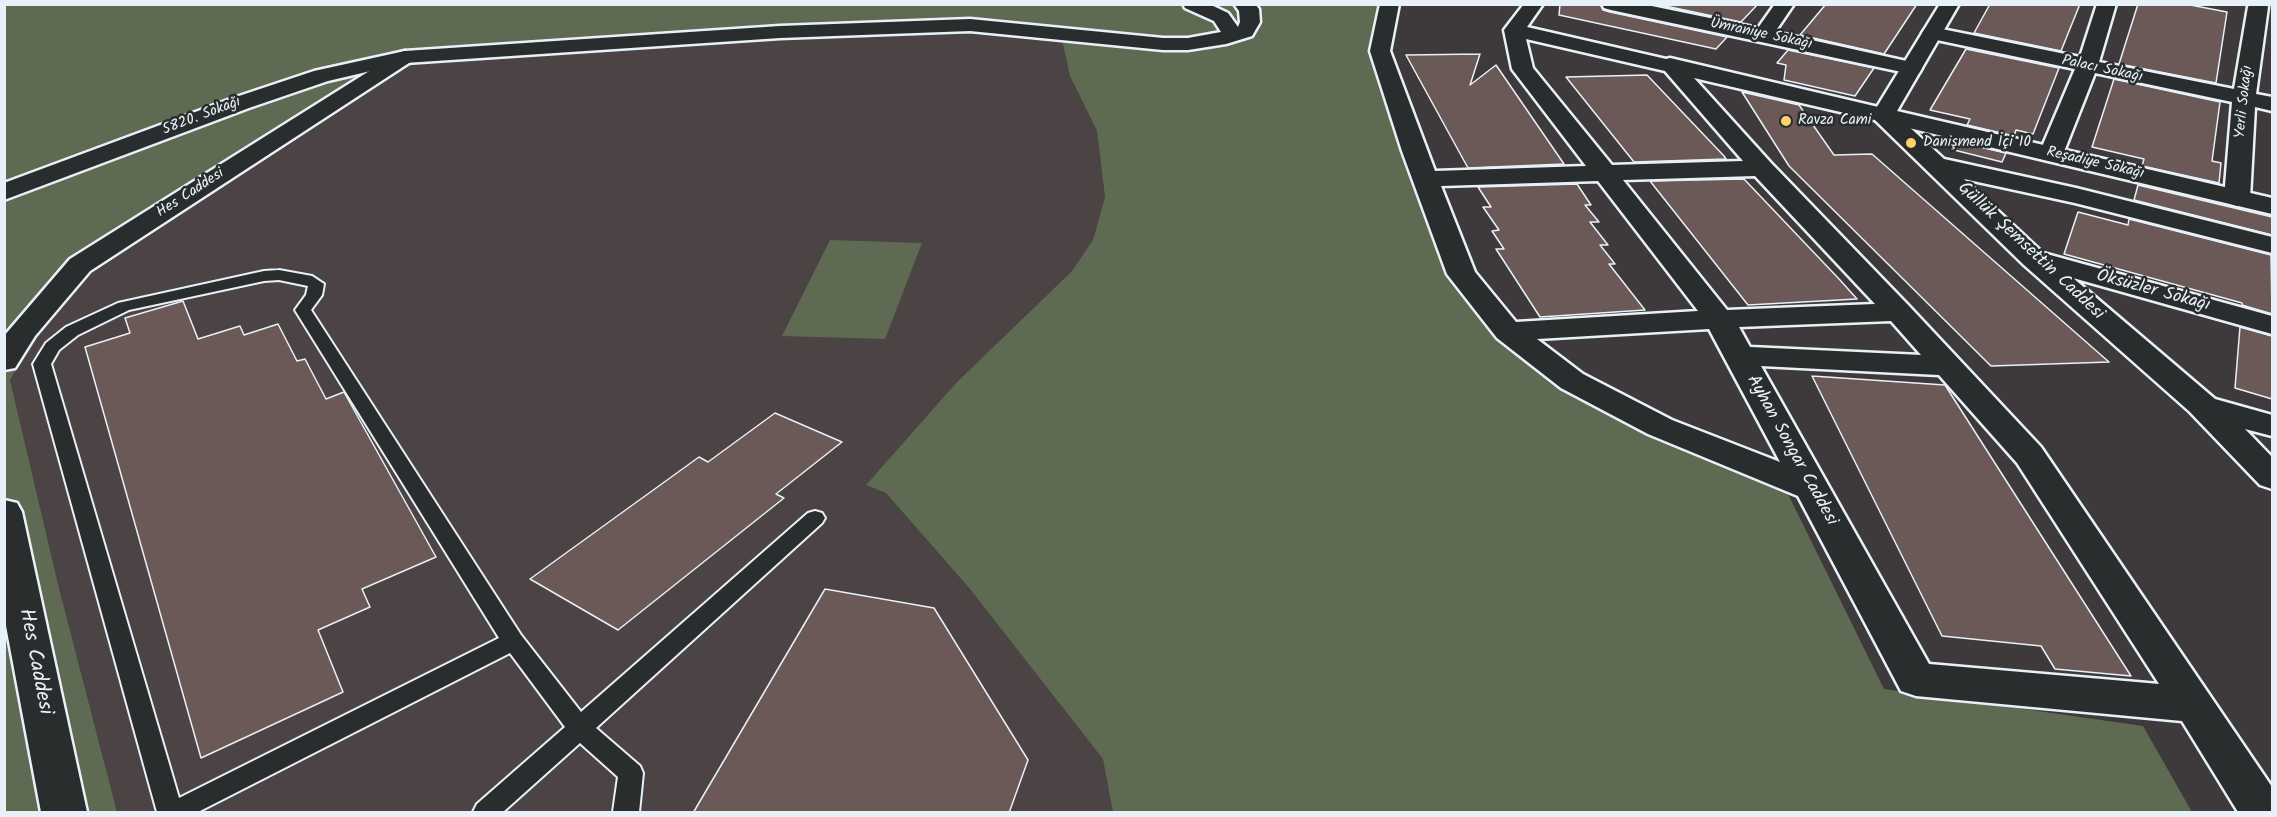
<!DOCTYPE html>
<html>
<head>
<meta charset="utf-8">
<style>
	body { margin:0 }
	#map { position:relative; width:2277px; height:817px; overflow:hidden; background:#3e3a3b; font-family:Kalam,sans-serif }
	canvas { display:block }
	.frame { position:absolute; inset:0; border:6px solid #e8f1f8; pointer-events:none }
</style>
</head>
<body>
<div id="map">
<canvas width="2277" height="817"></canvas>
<div class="frame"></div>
</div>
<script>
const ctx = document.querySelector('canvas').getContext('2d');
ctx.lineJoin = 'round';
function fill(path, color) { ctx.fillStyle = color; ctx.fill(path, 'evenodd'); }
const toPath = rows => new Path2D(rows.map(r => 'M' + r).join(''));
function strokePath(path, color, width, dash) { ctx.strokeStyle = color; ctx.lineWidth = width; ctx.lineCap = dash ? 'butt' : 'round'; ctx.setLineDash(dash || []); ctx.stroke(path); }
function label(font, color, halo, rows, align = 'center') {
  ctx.font = font + ' Kalam,sans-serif'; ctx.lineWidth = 5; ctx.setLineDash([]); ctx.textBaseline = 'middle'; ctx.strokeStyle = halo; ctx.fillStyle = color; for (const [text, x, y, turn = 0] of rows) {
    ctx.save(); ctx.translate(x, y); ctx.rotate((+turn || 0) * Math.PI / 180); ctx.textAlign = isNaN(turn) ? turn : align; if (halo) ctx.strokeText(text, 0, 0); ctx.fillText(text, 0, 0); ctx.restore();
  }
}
const built = toPath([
	[963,29,1062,40,1070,76,1097,131,1105,197,1093,240,1084,256,1072,271,957,382,886,493,970,589,1104,759,1113,812,117,812,58,584,10,380,38,330,90,268,404,65,425,58,721,39]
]);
const green = toPath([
	[5,4,1380,5,1374,23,1373,63,1384,86,1455,288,1481,320,1519,356,1545,375,1654,435,1788,494,1884,689,2143,726,2192,812,1113,812,1103,759,970,589,886,493,866,485,957,382,1072,271,1093,240,1105,197,1097,131,1070,76,1062,40,963,29,721,39,425,58,404,65,90,268,38,330,10,380,58,584,117,812,5,812],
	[830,240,922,243,885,339,782,336]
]);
const building = toPath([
	[1560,4,1600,4,1603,10,1610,12,1727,37,1716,49,1559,15,1560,4],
	[1656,4,1758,4,1741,22,1656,4],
	[1826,4,1917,4,1884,54,1800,35,1826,4],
	[1990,4,2080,4,2061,51,1974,33,1990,4],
	[2138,4,2185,4,2227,12,2216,83,2119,64,2138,4],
	[1966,49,2059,68,2033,134,2016,130,2014,136,1967,125,1970,119,1930,110,1966,49],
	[1788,50,1874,68,1855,96,1784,80,1786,65,1777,63,1788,50],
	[1480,54,1470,85,1496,65,1564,164,1468,168,1406,55,1480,54],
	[1647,75,1724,156,1726,159,1634,162,1566,77,1647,75],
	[2114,79,2220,102,2212,161,2221,163,2219,183,2142,166,2144,159,2092,147,2114,79],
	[1742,92,1799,105,1834,155,1872,154,2109,362,1991,366,1789,166,1742,92],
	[1958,142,2006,153,2002,162,1954,150,1958,142],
	[1744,179,1840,280,1857,299,1748,305,1650,181,1744,179],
	[1577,184,1591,205,1585,205,1599,222,1590,222,1608,245,1600,245,1615,264,1609,264,1645,310,1540,317,1496,249,1504,249,1492,231,1499,230,1483,207,1491,207,1478,187,1577,184],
	[2138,185,2272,217,2272,235,2134,200,2138,185],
	[2078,212,2128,225,2129,219,2271,255,2272,314,2242,305,2242,303,2064,254,2078,212],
	[183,301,198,339,240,326,244,335,278,324,297,361,305,359,326,399,344,392,436,557,362,589,370,607,318,630,343,692,201,758,85,347,130,333,125,318,183,301],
	[2240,327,2272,336,2272,399,2235,388,2240,327],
	[1812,376,1945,385,2131,676,2055,669,2041,646,1942,636,1812,376],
	[775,413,842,442,776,494,784,498,618,630,530,579,699,457,708,462,775,413],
	[825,589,934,608,1028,760,1009,813,693,813,825,589]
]);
const lane = toPath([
	[279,270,312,276,324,284,322,295,311,310,521,635,581,712,808,513,815,511,822,513,825,518,822,523,596,728,640,766,643,773,639,812,613,812,618,777,580,743,503,812,473,812,477,804,565,727,510,653,198,812,157,812,33,364,46,343,66,327,118,303,264,271,279,270],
	[279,280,308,286,306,295,295,310,499,638,179,798,51,364,59,350,78,335,129,310,264,281,279,280]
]);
const street = toPath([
	[1183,4,1209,4,1228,13,1238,27,1240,22,1239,11,1234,4,1255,4,1259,9,1260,22,1252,36,1226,44,1188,50,1163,50,970,31,780,38,405,63,328,81,249,108,4,200,4,183,233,98,314,71,405,51,780,26,970,19,1163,38,1188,38,1221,32,1214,21,1185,8,1183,4],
	[1380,4,1399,4,1390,51,1435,171,1586,166,1512,69,1504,30,1524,4,1543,4,1527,27,1666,59,1670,58,1891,110,1944,159,2076,188,2272,237,2272,253,2075,203,1964,179,2043,253,2272,316,2272,334,2073,278,2215,399,2272,415,2272,436,2245,429,2272,457,2272,489,2260,485,2190,412,2024,265,1875,120,1694,78,1771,163,1909,306,2041,447,2272,787,2272,812,2238,812,2182,721,1916,696,1901,691,1798,496,1648,434,1561,388,1497,338,1447,274,1402,151,1370,51,1380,4],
	[1526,39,1665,71,1743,161,1612,165,1533,68,1526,39],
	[1755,176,1875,304,1727,310,1623,180,1755,176],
	[1598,181,1698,311,1516,322,1475,272,1441,186,1598,181],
	[1891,321,1921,355,1750,347,1739,327,1891,321],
	[1709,329,1780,462,1672,420,1583,374,1537,339,1709,329],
	[1761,366,1939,375,2017,463,2159,684,1929,664,1761,366],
	[1602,4,1642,4,1758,28,1775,4,1794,4,1775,32,1911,62,1919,63,1922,68,1919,73,1911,74,1611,10,1604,8,1602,4],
	[2097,4,2116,4,2099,62,2234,89,2248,7,2250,4,2266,4,2268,7,2256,94,2272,97,2272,111,2255,107,2250,198,2246,203,2237,206,2228,203,2224,198,2232,102,2095,73,2063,154,2060,159,2051,161,2042,159,2039,154,2075,69,1932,39,1925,37,1922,33,1925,29,1932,27,2080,57,2097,4]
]);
const secondary = toPath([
	[1940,4,1959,4,1897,111,2272,198,2272,214,1875,120,1872,115,1940,4],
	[405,51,412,53,415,57,412,61,90,271,35,336,15,368,4,370,4,336,70,259,398,53,405,51],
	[4,500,17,503,22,512,87,812,41,812,4,615,4,500]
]);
const markers = [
	[1786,121,6,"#ffd166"],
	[1911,143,6,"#ffd166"]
];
const farStreetnames = [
	["Ümraniye Sokağı",1761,35,12],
	["Palacı Sokağı",2102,70,12],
	["Yerli Sokağı",2245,102,-84],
	["5820. Sokağı",202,117,-21],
	["Reşadiye Sokağı",2095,164,13],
	["Hes Caddesi",191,194,-33]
];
const farPoinames = [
	["Ravza Cami",1798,121],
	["Danişmend İçi 10",1923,143]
];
const streetNames = [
	["Güllük Şemsettin Caddesi",2030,252,43],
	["Öksüzler Sokağı",2153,292,15],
	["Ayhan Songar Caddesi",1791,451,61]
];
const nearStreetnames = [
	["Hes Caddesi",34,662,79]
];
fill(built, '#4c4344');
fill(green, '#5e6a51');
fill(building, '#6b5958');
strokePath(building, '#e8f1f8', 1.5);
strokePath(lane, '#e8f1f8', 4);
strokePath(street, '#e8f1f8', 5);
strokePath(secondary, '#e8f1f8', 5);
fill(lane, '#2a2d2e');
fill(street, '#2a2d2e');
fill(secondary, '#2a2d2e');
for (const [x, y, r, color] of markers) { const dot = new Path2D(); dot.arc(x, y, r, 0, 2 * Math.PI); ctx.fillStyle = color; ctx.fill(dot); strokePath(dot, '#2a2d2e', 2); }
label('15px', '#e8f1f8', '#2a2d2e', farStreetnames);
label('15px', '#e8f1f8', '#2a2d2e', farPoinames, 'left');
label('18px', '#e8f1f8', '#2a2d2e', streetNames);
label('21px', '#e8f1f8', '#2a2d2e', nearStreetnames);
</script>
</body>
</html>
